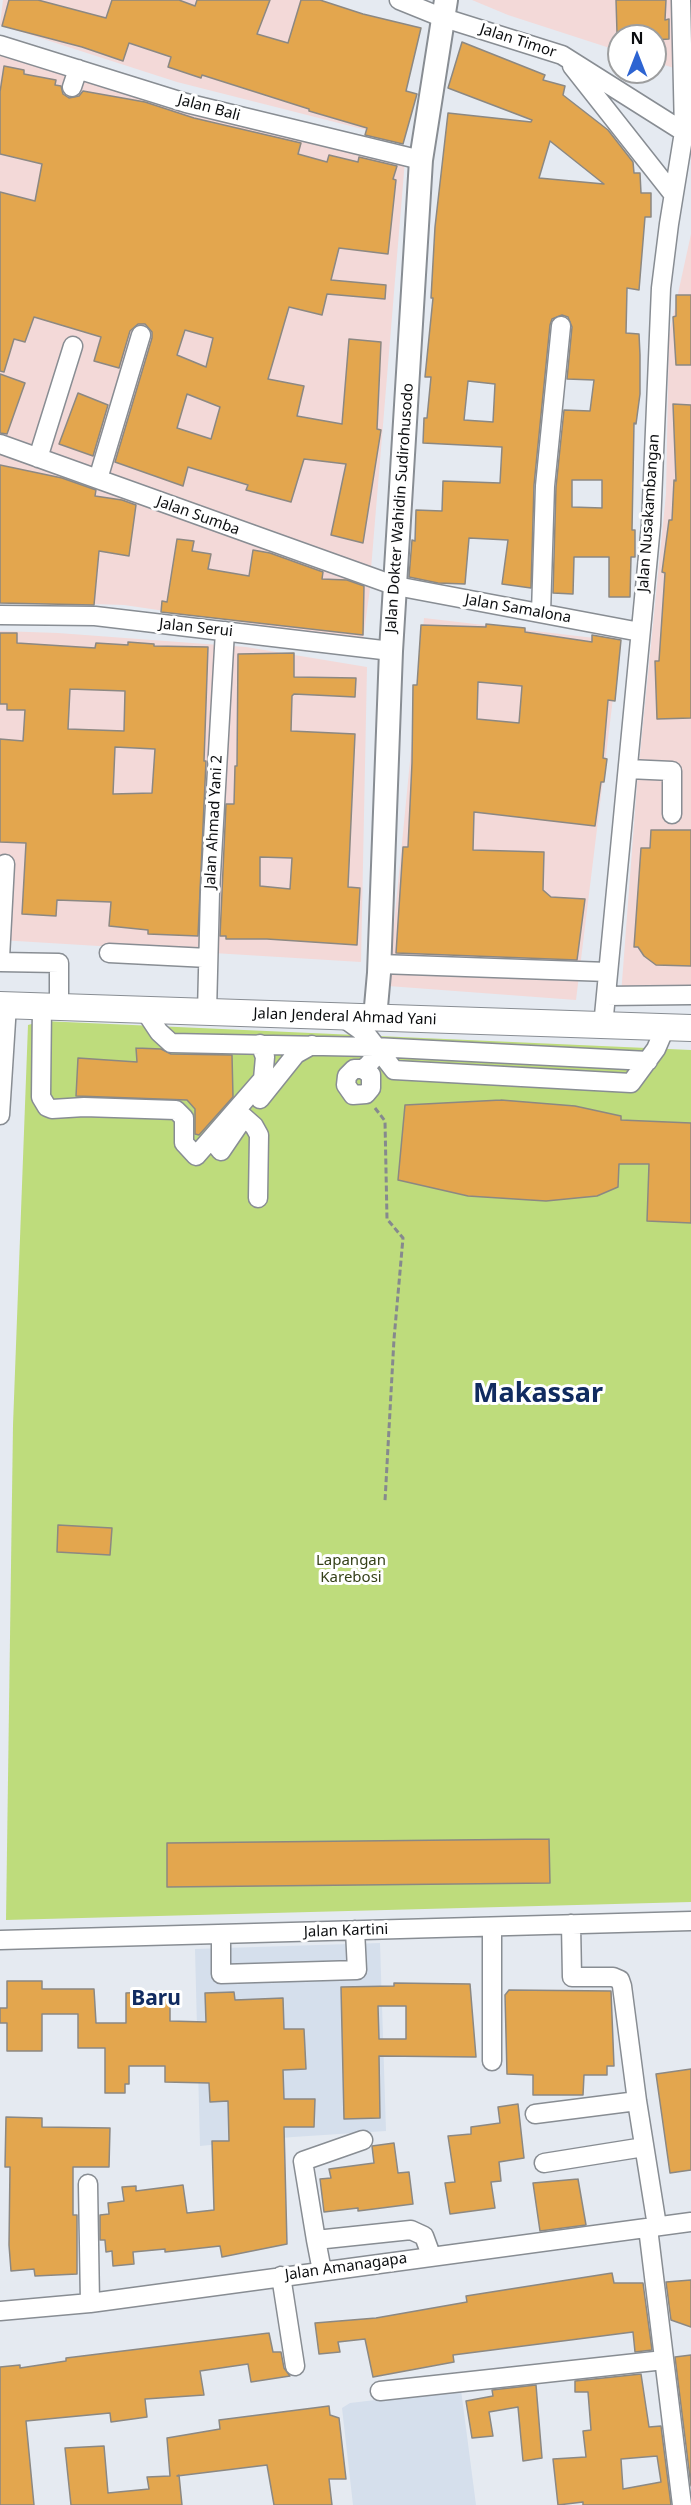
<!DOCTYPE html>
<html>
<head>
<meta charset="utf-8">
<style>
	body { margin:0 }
	#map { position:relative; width:691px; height:2505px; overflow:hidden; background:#e5eaf1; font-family:"Noto Sans",sans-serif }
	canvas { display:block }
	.north { position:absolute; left:607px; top:24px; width:60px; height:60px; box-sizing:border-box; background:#fff; border:2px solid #9d9e9f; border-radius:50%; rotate:0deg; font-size:16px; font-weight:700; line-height:24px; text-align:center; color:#0b0d0f }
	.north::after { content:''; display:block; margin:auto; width:21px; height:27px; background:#2d64d2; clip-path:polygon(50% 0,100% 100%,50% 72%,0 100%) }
</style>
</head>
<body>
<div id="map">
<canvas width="691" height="2505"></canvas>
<div class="north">N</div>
</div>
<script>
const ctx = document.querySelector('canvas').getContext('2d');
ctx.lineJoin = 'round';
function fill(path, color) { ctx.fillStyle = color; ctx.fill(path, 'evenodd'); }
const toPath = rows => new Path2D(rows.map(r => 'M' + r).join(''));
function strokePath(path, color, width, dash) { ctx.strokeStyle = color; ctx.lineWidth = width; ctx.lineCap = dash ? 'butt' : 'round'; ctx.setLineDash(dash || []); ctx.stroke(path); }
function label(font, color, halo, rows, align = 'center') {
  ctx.font = font + ' "Noto Sans",sans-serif'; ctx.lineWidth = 6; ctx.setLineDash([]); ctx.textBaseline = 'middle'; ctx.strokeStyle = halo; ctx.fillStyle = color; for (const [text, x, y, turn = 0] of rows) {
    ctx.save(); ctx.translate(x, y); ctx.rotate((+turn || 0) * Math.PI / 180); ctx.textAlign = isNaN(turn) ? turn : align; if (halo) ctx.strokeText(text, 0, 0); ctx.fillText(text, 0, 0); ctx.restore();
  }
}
const commercial = toPath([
	[3,0,315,0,394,137,177,82,0,25],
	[472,0,676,0,677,69,655,62,655,36,619,36,619,51,508,15],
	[0,50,405,160,371,569,0,435],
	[691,234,691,988,621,995,637,784,666,494,669,335],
	[0,451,370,588,363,640,124,605,0,601],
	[424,618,620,641,576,1000,388,986],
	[0,631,58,633,246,647,367,667,361,962,0,940]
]);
const built = toPath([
	[380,1943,386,2131,293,2137,200,2146,195,1949],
	[461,2390,476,2505,353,2505,342,2408,350,2403]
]);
const green = toPath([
	[43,1021,691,1050,691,1902,6,1920,13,1425,28,1025]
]);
const building = toPath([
	[9,0,38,0,106,18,112,0,179,0,195,6,197,0,270,0,257,34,288,43,301,0,320,0,363,14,421,28,406,91,417,94,403,144,365,135,367,128,309,111,309,109,202,75,201,78,168,67,171,57,129,43,123,61,82,47,2,26,9,0],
	[616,0,666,0,665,20,669,19,669,39,655,40,655,36,633,36,632,32,617,33,616,0],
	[462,42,545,75,543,80,565,86,563,95,608,130,633,162,634,173,640,173,641,193,651,193,651,217,645,217,639,290,627,288,626,333,639,334,640,355,640,394,636,424,634,423,632,530,635,530,635,557,631,557,630,597,609,597,609,557,574,557,573,594,553,593,556,487,564,410,590,411,594,380,567,379,572,327,568,317,562,315,552,319,550,325,534,485,531,588,502,584,508,540,469,538,465,584,438,583,409,577,412,540,415,541,416,510,442,511,443,481,500,483,502,447,423,443,424,418,427,418,431,377,425,377,433,298,431,298,435,227,448,113,531,122,532,120,448,88,462,42],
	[550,141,604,184,539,178,550,141],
	[468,381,495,384,493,422,464,420,468,381],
	[572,480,602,480,602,508,572,507,572,480],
	[4,66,24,70,24,74,56,80,55,85,61,86,63,94,69,98,79,96,83,91,145,102,194,118,301,143,298,154,327,162,329,155,358,162,359,157,397,166,393,179,396,180,388,254,339,248,331,280,386,285,385,299,327,294,322,315,289,307,268,379,304,386,297,416,342,424,349,339,381,342,377,429,381,430,363,543,331,535,346,464,304,459,291,502,246,490,248,485,188,467,183,486,115,462,152,338,152,332,145,324,138,324,130,331,119,368,94,361,101,337,34,317,25,342,14,339,4,372,0,371,0,192,35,201,42,164,0,154,0,92,4,66],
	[185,330,213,338,206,367,177,355,185,330],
	[187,394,220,407,211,439,177,428,187,394],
	[676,295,691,295,691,365,676,365,673,317,676,316,676,295],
	[0,374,25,383,7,434,0,433,0,374],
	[78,393,108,405,93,456,59,444,78,393],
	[673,404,691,405,691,718,657,719,655,661,659,661,665,573,662,572,669,520,672,520,674,480,676,481,673,404],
	[0,465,62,478,96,490,95,496,122,500,136,505,129,556,99,551,94,605,0,603,0,465],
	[177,539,194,541,192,551,211,554,208,569,249,576,253,550,270,553,323,572,322,579,347,580,364,586,363,635,161,612,162,601,167,602,177,539],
	[486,624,525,628,525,632,592,642,592,635,621,640,615,701,608,700,603,758,607,759,604,782,601,782,595,826,474,812,473,850,544,852,543,890,551,897,585,899,577,960,396,953,403,847,408,847,412,763,413,685,417,685,421,625,486,627,486,624],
	[478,682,522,686,519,723,477,719,478,682],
	[0,633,17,633,17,643,95,648,96,643,128,645,128,642,154,644,154,646,208,647,204,761,206,761,198,936,148,934,148,930,109,926,111,902,57,900,56,916,22,914,26,843,0,842,0,739,23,741,25,710,7,710,7,704,0,704,0,633],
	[70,689,125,691,124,731,68,729,70,689],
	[115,747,155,749,152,793,113,794,115,747],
	[294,653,294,677,356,678,355,697,294,694,292,696,291,731,355,734,348,887,360,888,357,945,267,939,226,939,226,936,220,936,226,804,234,804,235,766,237,766,238,654,294,653],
	[260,857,292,858,290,889,260,886,260,857],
	[651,830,691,830,691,966,656,965,644,956,638,947,634,947,641,848,650,848,651,830],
	[136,1048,161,1049,171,1054,232,1055,233,1097,199,1135,195,1134,195,1109,187,1100,76,1096,78,1058,137,1062,136,1048],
	[501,1100,575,1106,621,1116,621,1120,691,1123,691,1223,647,1221,649,1164,619,1164,618,1187,597,1196,546,1201,468,1196,398,1180,405,1105,501,1100],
	[58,1525,112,1528,110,1555,57,1552,58,1525],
	[549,1839,550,1883,167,1887,167,1843,549,1839],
	[7,1981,42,1981,42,1989,94,1989,96,2023,126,2023,126,1993,170,1991,170,2021,206,2022,205,1993,234,1992,235,2000,283,1998,284,2029,304,2029,306,2069,283,2070,284,2099,315,2099,314,2127,284,2127,287,2244,222,2257,220,2246,165,2252,165,2249,133,2252,134,2264,113,2266,112,2251,106,2252,105,2240,100,2240,100,2215,109,2214,108,2203,124,2201,122,2187,136,2186,136,2191,183,2185,187,2213,214,2210,212,2141,229,2141,228,2101,210,2102,209,2083,165,2082,165,2066,129,2066,129,2084,125,2084,125,2093,105,2093,105,2048,78,2048,78,2014,42,2014,42,2051,7,2051,7,2023,0,2023,0,2008,7,2008,7,1981],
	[394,1983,470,1984,476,2057,379,2056,380,2118,344,2119,341,1987,394,1986,394,1983],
	[378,2006,406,2006,406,2039,379,2039,378,2006],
	[509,1990,611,1991,614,2066,607,2066,607,2075,584,2075,583,2095,533,2095,533,2075,507,2074,505,1995,509,1990],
	[691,2069,691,2170,670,2173,656,2074,691,2069],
	[518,2104,524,2158,499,2162,501,2181,491,2182,495,2208,450,2214,445,2183,455,2182,448,2136,471,2134,471,2127,500,2123,498,2107,518,2104],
	[6,2117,42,2118,42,2127,110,2128,109,2167,73,2167,73,2215,77,2215,77,2274,35,2276,34,2269,11,2271,9,2245,10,2167,5,2167,6,2117],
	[394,2143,398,2173,409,2172,413,2204,358,2211,358,2208,324,2212,320,2179,331,2178,329,2169,374,2163,372,2146,394,2143],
	[578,2179,586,2225,540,2231,533,2183,578,2179],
	[612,2273,614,2283,643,2283,652,2350,635,2352,633,2332,453,2355,454,2362,373,2377,365,2339,338,2342,340,2352,319,2354,315,2323,376,2318,467,2302,466,2296,612,2273],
	[691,2280,691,2327,671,2320,666,2282,691,2280],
	[269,2333,273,2352,281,2352,284,2368,290,2376,251,2382,248,2364,200,2371,204,2395,145,2399,147,2417,111,2422,110,2413,26,2421,34,2505,0,2505,0,2367,20,2365,20,2368,66,2361,66,2358,269,2333],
	[691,2355,691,2486,675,2357,691,2355],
	[641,2374,649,2427,661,2426,671,2505,583,2505,583,2502,558,2505,553,2459,586,2457,583,2431,591,2430,588,2392,575,2392,575,2381,641,2374],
	[657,2456,661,2482,623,2489,621,2459,657,2456],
	[536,2385,542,2458,523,2461,518,2407,489,2412,493,2436,472,2438,466,2401,493,2396,492,2390,536,2385],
	[329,2406,330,2415,339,2418,346,2479,329,2479,332,2505,274,2505,267,2465,177,2476,179,2475,182,2505,71,2505,65,2448,104,2446,108,2493,149,2489,147,2477,170,2476,167,2438,220,2429,219,2420,329,2406]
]);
const path = toPath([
	[375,1108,385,1121,387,1219,403,1238,394,1339,385,1501]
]);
const minor = toPath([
	[399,0,441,17,562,55,684,132,691,133],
	[0,45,186,103,421,160],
	[572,66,673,194],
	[72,87,78,69],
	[0,444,396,586,640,632],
	[38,458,73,346],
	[98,479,141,335],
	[541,613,545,486,561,326],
	[0,615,95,616,391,651],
	[628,769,672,771,672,814],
	[109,953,208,958],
	[0,958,5,864],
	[0,962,59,963,59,1007],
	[380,964,608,972],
	[606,996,691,995],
	[42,1006,41,1097,47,1107,52,1109,84,1107,176,1110,184,1118,184,1143,196,1156,263,1079,265,1057,260,1044],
	[145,1011,159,1032,171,1043,374,1047,648,1061],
	[207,1012,210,892,225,631],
	[342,1017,367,1035,394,1070,631,1083,656,1049,665,1028],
	[603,1026,651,525,661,288,669,224,684,132,681,0],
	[363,1069,371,1075,371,1088,366,1094,353,1095,346,1085,347,1076,354,1069,363,1069,368,1065,373,1059,374,1047],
	[260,1099,296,1054,312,1045],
	[237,1111,254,1126,259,1135,258,1198],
	[0,1115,7,1005],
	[212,1140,221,1151,240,1123],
	[571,1924,572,1977,613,1977,620,1980,622,1986,637,2101,657,2226],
	[221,1934,221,1974,357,1970,355,1930],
	[0,1940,691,1921],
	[492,2061,492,1927],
	[535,2114,637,2101],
	[544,2163,644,2147],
	[88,2184,90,2303],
	[648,2228,682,2505],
	[316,2240,303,2161,363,2140],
	[322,2271,316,2240,411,2230,424,2236,431,2255],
	[281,2276,295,2366],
	[0,2311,90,2303,691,2222],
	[380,2391,664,2360]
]);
const major = toPath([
	[375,1018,379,973,391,651,421,160,446,0]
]);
const highway = toPath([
	[0,1005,691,1028]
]);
const streetNames = [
	["Jalan Timor",518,41,18],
	["Jalan Bali",209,108,15],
	["Jalan Dokter Wahidin Sudirohusodo",400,508,-86],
	["Jalan Nusakambangan",649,513,-86],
	["Jalan Sumba",198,516,20],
	["Jalan Samalona",518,609,10],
	["Jalan Serui",196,628,6],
	["Jalan Ahmad Yani 2",214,822,-87],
	["Jalan Jenderal Ahmad Yani",345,1017,2],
	["Jalan Kartini",346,1931,-2],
	["Jalan Amanagapa",346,2267,-8]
];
const parkNames = [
	["Lapangan",351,1561],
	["Karebosi",351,1578]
];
const districtNames = [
	["Baru",156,1999]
];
const townNames = [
	["Makassar",538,1394]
];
fill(commercial, '#f3d9d8');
fill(built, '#d5dfec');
fill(green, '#bedc7c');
fill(building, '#e3a64e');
strokePath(building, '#8c8882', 1.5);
strokePath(minor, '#888d93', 21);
strokePath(major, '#888d93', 26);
strokePath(highway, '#888d93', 28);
strokePath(path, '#86898e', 3, [6, 3]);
strokePath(minor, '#fff', 18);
strokePath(major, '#fff', 22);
strokePath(highway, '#fff', 26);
label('15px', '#0b0d0f', '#fff', streetNames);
label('15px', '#344018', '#fff', parkNames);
label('bold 21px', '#112b60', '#fff', districtNames);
label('bold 27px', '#112b60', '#fff', townNames);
</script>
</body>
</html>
